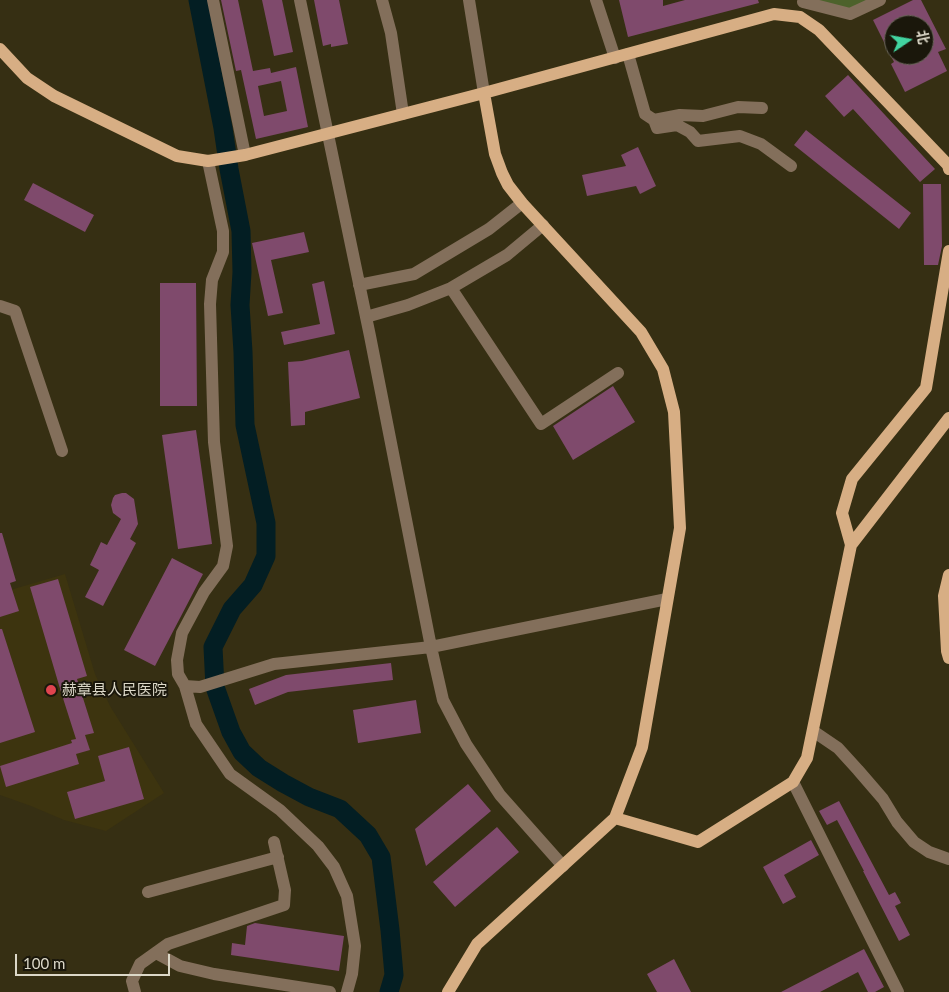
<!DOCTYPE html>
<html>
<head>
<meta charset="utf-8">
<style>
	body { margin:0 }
	#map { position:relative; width:949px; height:992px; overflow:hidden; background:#362f13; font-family:Lato,"Noto Sans SC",sans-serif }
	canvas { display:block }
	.north { position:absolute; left:884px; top:15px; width:50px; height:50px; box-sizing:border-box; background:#1a170b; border:1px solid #686457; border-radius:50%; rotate:78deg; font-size:14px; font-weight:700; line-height:20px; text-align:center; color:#dcd8c8 }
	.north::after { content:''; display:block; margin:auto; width:18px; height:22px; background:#42d4a1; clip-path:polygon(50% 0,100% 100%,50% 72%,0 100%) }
	.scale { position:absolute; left:15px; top:954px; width:155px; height:22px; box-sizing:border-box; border:2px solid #dcd8c8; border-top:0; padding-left:6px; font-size:15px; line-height:18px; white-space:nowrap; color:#dcd8c8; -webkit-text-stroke:4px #1a170b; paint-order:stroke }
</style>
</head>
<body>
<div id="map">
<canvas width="949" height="992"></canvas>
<div class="north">北</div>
<div class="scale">100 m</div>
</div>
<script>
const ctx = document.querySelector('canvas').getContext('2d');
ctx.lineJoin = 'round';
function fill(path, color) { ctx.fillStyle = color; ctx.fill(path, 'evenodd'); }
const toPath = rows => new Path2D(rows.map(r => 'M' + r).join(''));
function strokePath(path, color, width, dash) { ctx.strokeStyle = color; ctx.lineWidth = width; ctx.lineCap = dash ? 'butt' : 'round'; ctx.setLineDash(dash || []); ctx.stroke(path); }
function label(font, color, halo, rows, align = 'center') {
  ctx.font = font + ' Lato,"Noto Sans SC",sans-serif'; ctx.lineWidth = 4; ctx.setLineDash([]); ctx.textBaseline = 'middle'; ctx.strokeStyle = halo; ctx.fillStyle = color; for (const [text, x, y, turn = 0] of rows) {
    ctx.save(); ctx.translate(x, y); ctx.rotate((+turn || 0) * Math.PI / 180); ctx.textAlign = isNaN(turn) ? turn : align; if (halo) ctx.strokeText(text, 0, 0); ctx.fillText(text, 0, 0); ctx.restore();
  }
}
const built = toPath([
	[65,574,95,674,110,706,164,793,106,831,64,820,31,806,0,795,0,593]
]);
const green = toPath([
	[816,0,870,0,849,10]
]);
const river = toPath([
	[198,0,223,128,229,169,241,231,242,272,240,305,243,352,245,425,266,523,266,556,253,585,232,609,213,647,215,687,231,732,242,752,259,768,283,783,309,797,340,809,368,835,381,857,390,930,394,975,389,992]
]);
const building = toPath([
	[221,0,238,0,253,71,270,68,271,73,296,67,308,127,256,139,241,70,236,71],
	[281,81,287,111,264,116,258,86],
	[262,0,282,0,293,52,274,56],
	[314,0,339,0,348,44,331,47,331,44,323,46],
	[619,0,663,0,663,6,685,0,758,0,759,3,628,37],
	[913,0,921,0,946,49,938,52,947,71,905,92,891,64,894,62,873,20],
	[894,25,924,25,924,55,894,55],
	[848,75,935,169,920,182,853,109,844,117,825,96],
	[806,130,911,213,899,229,794,145],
	[638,147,656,186,640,194,636,186,587,196,582,175,626,166,621,155],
	[33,183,94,215,85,232,24,200],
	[923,184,941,184,942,246,938,265,924,265],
	[304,232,309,252,271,260,283,313,268,316,252,243],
	[324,281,335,334,284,345,281,332,320,324,312,284],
	[160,283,196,283,197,406,160,406],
	[349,350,360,398,305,412,305,425,291,426,288,362,302,361],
	[613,386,635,422,573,460,553,426],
	[196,430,212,544,178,549,162,435],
	[122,493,126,493,134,499,138,524,130,539,136,543,103,606,85,597,99,570,90,565,101,542,107,545,121,519,113,513,111,505,113,498,115,495],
	[0,533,2,533,16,581,10,583,19,611,0,617],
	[172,558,203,574,155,666,124,650],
	[58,579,87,676,77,679,94,733,85,735,90,750,76,754,79,764,6,787,0,766,72,743,71,740,76,739,61,692,30,587],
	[0,629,2,629,35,732,0,743],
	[391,663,393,680,288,692,255,705,249,689,286,675],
	[416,700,421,733,358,743,353,710],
	[129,747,144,799,75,819,67,792,105,781,98,756],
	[468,784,491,811,426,866,415,829],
	[839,801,889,895,895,892,901,903,895,906,910,935,899,941,863,871,864,871,837,820,827,825,819,811],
	[497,827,519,852,455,907,433,882],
	[811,840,819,855,784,875,796,897,783,904,763,867],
	[255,923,344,936,339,971,231,955,232,943,245,945,247,926],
	[864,949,884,987,875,992,868,992,858,972,820,992,781,992],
	[674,959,691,992,657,992,647,974]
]);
const minor = toPath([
	[213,0,245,155],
	[300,0,370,336,431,647,443,700,466,744,500,795,563,866],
	[382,0,391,33,403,114],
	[469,0,484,93],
	[596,0,615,58],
	[803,2,850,14,880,0],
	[628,54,645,114,654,120,680,115,703,116,738,107,762,108],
	[654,120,657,128,677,125,690,132,698,141,740,136,761,144,791,166],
	[208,161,223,231,223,252,212,280,210,304,214,442,227,546,223,566,204,592,182,633,177,660,178,674,185,686,200,687,274,664,431,647,667,599],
	[359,285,414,274,489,229,522,203],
	[451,288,541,424,618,373],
	[0,306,15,311,62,451],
	[366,317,408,305,451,288,507,255,543,225],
	[185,686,196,724,230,774,280,810,318,846,334,867,347,896,355,946,352,974,347,992],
	[813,731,838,748,858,770,883,799,897,822,914,842,929,852,949,859],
	[793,782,898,992],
	[148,892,278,857],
	[156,953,180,966,214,974,330,992],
	[135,992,132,981,140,964,168,944,284,905,285,890,274,842]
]);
const major = toPath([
	[0,49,27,78,54,96,177,156,208,161,245,155,484,93,774,14,800,17,819,30,948,165,949,169],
	[851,545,842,513,852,479,926,388,949,251],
	[949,575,944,596,947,651,949,658],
	[615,818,698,842,793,782,807,758,851,545,949,418],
	[448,992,477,944,615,818,642,747,680,528,674,412,663,369,641,332,522,203,508,185,502,173,495,154,484,93]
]);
const markers = [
	[51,690,6,"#e0444e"]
];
const poiNames = [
	["赫章县人民医院",62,690]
];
fill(built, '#3d340f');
fill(green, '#4d622b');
strokePath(river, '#031e23', 19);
fill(building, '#7f4a6c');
strokePath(minor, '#836f5b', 12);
strokePath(major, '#d7ae84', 12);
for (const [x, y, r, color] of markers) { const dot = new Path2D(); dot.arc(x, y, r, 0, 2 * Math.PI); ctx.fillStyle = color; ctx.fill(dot); strokePath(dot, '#1a170b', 2); }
label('15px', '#dcd8c8', '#1a170b', poiNames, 'left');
</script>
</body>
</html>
